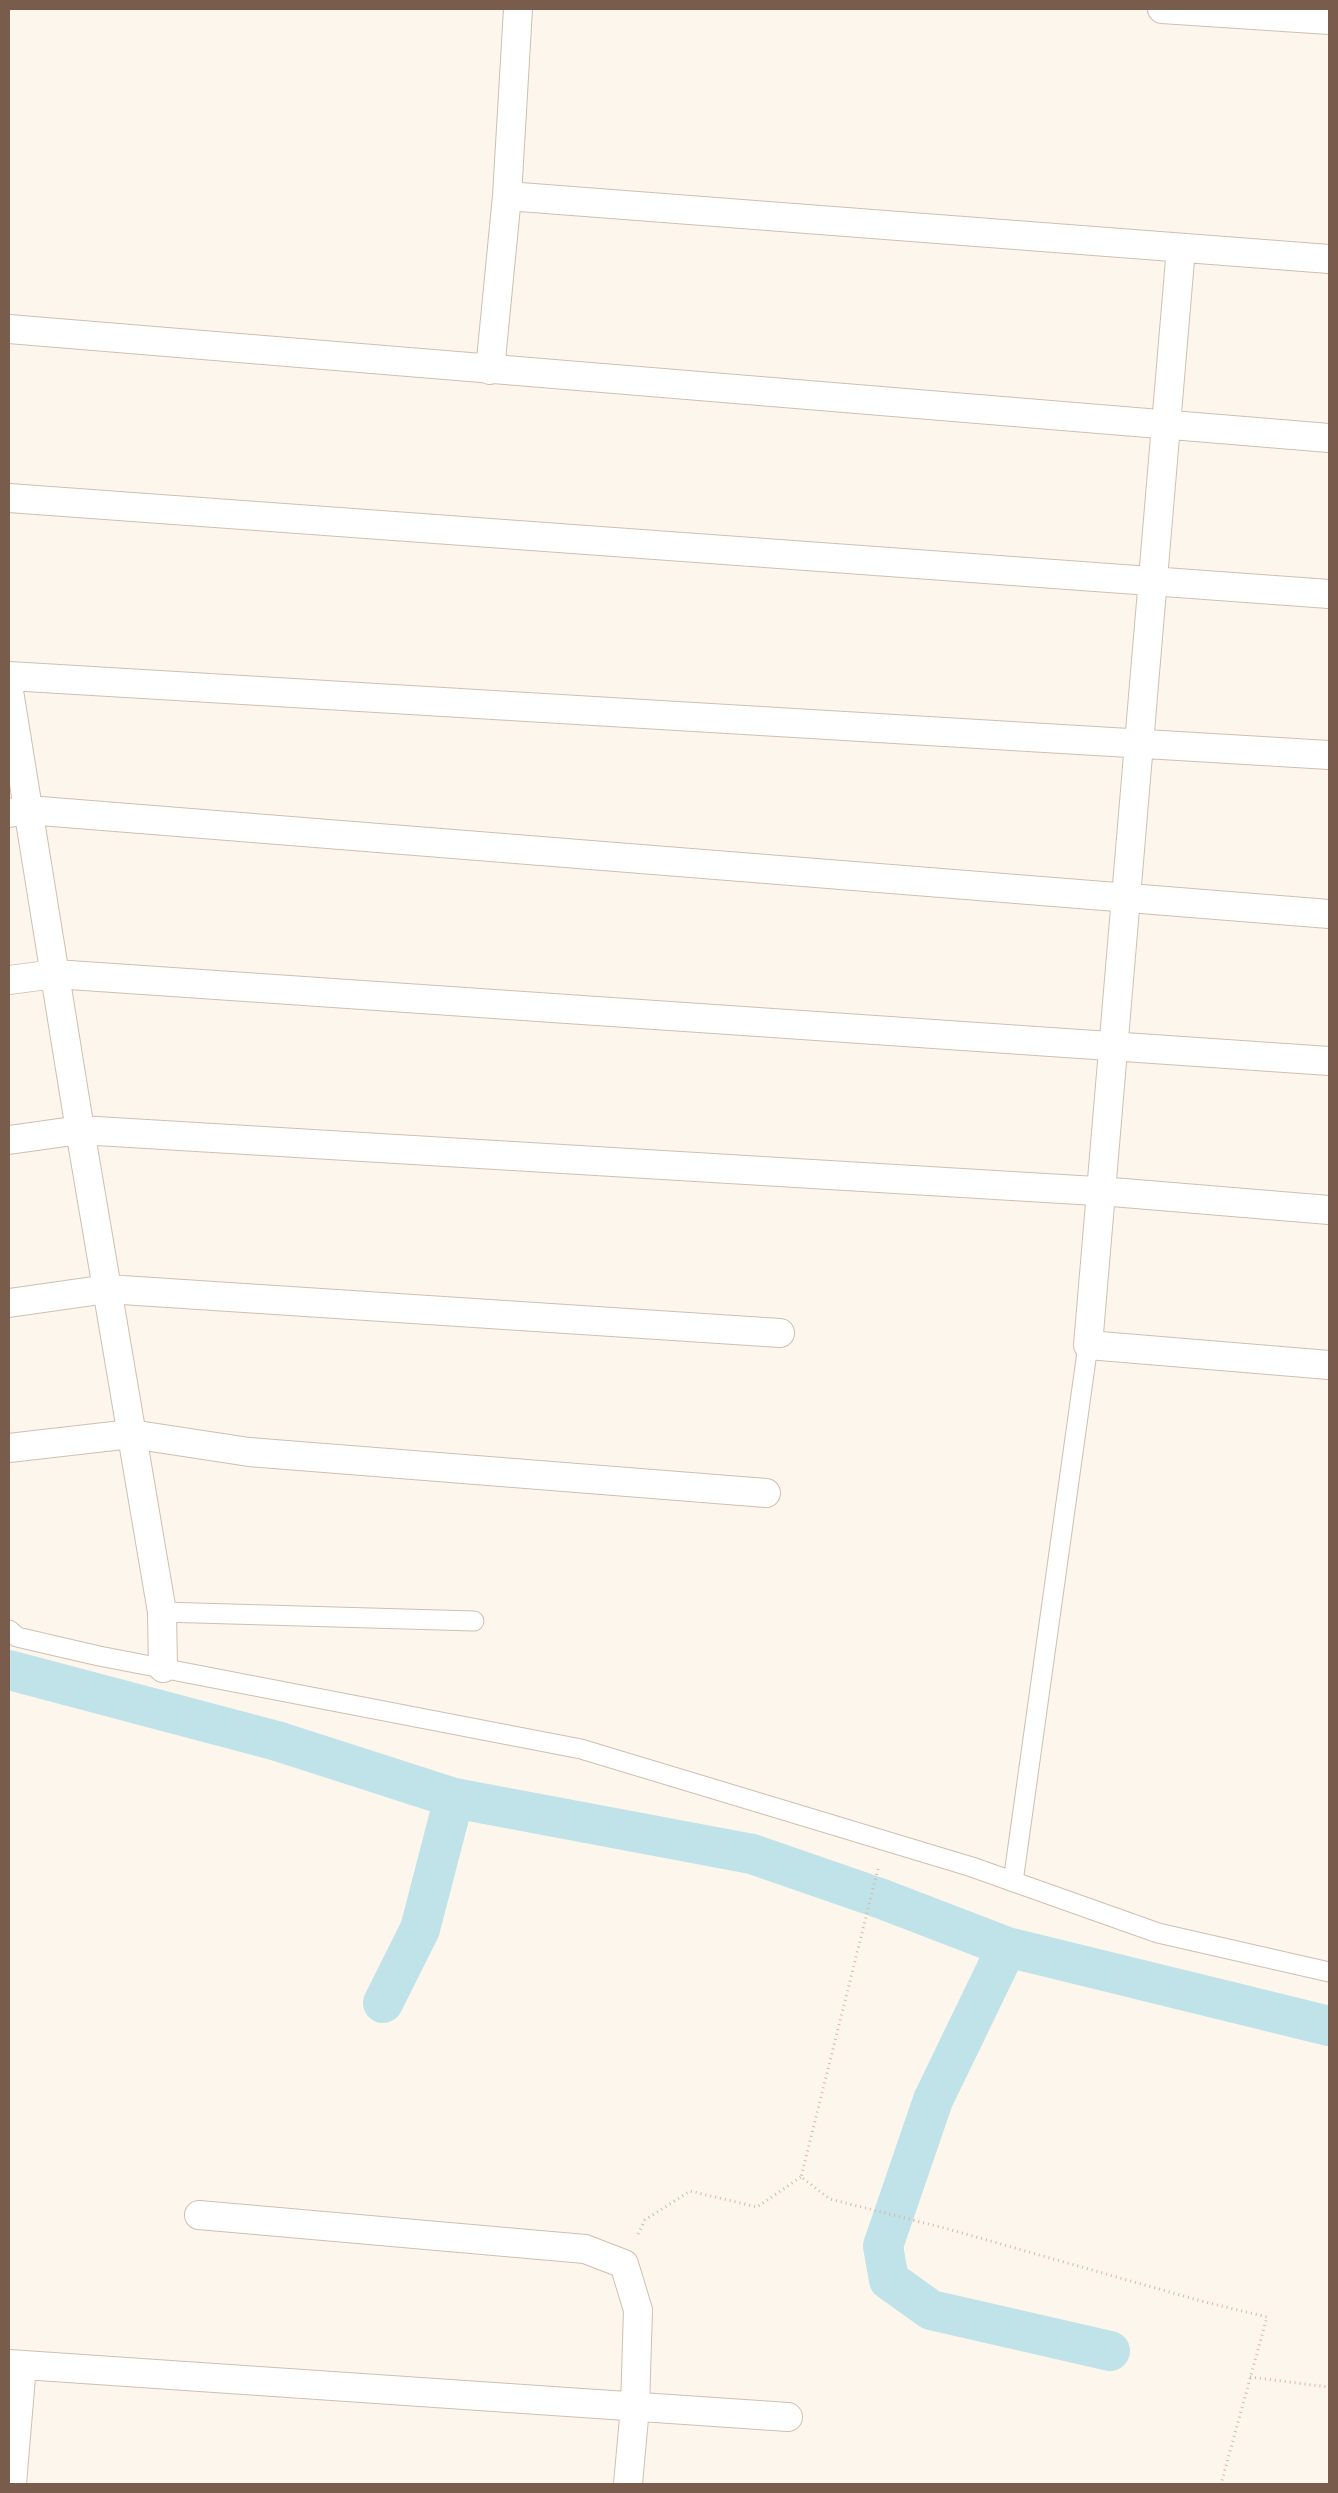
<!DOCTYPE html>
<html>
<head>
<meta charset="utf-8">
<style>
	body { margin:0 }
	#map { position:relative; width:1338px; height:2493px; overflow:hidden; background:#fdf6ec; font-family:Cabin,sans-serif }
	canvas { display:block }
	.frame { position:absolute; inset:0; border:10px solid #7a5c4d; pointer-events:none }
</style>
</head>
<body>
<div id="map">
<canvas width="1338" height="2493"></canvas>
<div class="frame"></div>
</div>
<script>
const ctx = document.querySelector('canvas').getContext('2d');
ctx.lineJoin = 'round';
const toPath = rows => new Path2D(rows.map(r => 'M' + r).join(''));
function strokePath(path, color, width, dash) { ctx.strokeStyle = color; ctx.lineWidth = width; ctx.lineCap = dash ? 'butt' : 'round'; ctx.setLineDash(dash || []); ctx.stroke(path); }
const canal = toPath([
	[9,1670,277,1741,454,1798,752,1854,882,1899,1007,1947,1329,2026],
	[1007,1947,933,2100,883,2246,889,2280,931,2310,1110,2351],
	[383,2003,420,1929,454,1798]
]);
const path = toPath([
	[878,1869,801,2177,830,2199,948,2229,1201,2301,1267,2317,1221,2484],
	[638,2234,645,2220,690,2191,757,2207,801,2177],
	[1250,2377,1329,2387]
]);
const service = toPath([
	[162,1612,474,1621],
	[9,1630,17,1637,99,1656,581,1749,972,1867,1158,1933,1329,1972],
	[1013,1882,1088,1345]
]);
const minor = toPath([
	[507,196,1329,259],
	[1181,248,1088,1345,1329,1365],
	[9,329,1329,438],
	[490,370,507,196,518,9],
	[9,498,1329,594],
	[9,676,1329,755],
	[9,691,80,1130,162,1612,163,1668],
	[9,813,28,810,1329,914],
	[9,980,55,974,1329,1061],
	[9,1140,80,1130,1112,1192,1329,1210],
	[9,1303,107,1289,780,1333],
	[9,1448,131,1434,249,1452,766,1493],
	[199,2215,585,2249,624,2264,638,2310,635,2407,628,2484],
	[9,2364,788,2417],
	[12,2484,22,2365]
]);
const tertiary = toPath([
	[1162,9,1329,20]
]);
strokePath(canal, '#bfe3e8', 40);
strokePath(service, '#d1beb0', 21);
strokePath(minor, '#d1beb0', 30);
strokePath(tertiary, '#d1beb0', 30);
strokePath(path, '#d9b8a5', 3, [1, 4]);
strokePath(service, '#fff', 19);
strokePath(minor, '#fff', 28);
strokePath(tertiary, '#fff', 28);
</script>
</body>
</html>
